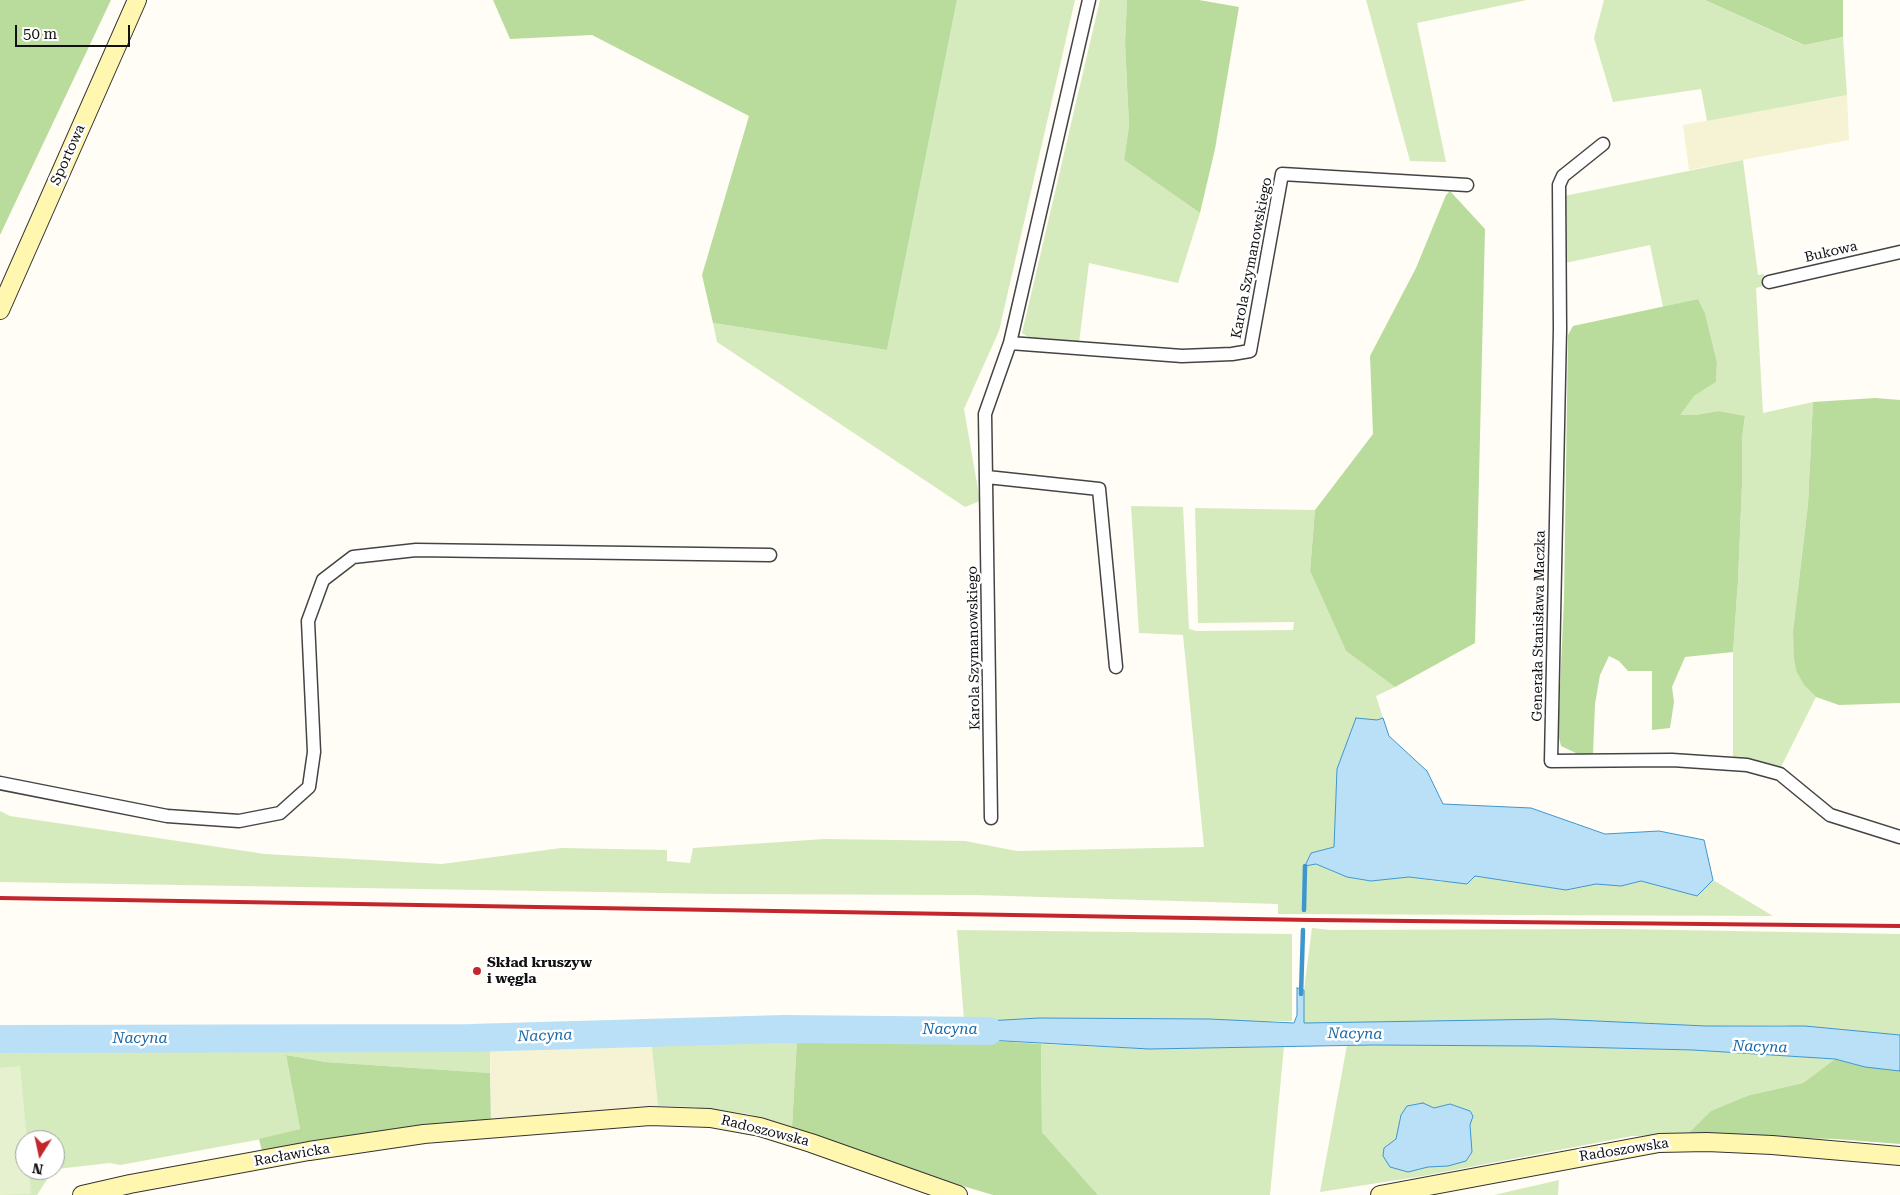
<!DOCTYPE html>
<html>
<head>
<meta charset="utf-8">
<style>
	body { margin:0 }
	#map { position:relative; width:1900px; height:1195px; overflow:hidden; background:#fffdf5; font-family:"Roboto Serif",serif }
	canvas { display:block }
	.north { position:absolute; left:15px; top:1130px; width:50px; height:50px; box-sizing:border-box; background:#fff; border:1px solid #a0a0a0; border-radius:50%; rotate:190deg; font-size:14px; font-weight:700; line-height:20px; text-align:center; color:#111 }
	.north::after { content:''; display:block; margin:auto; width:18px; height:22px; background:#c4262e; clip-path:polygon(50% 0,100% 100%,50% 72%,0 100%) }
	.scale { position:absolute; left:15px; top:25px; width:115px; height:22px; box-sizing:border-box; border:2px solid #111; border-top:0; padding-left:6px; font-size:15px; line-height:18px; white-space:nowrap; color:#111; -webkit-text-stroke:4px #fff; paint-order:stroke }
</style>
</head>
<body>
<div id="map">
<canvas width="1900" height="1195"></canvas>
<div class="north">N</div>
<div class="scale">50 m</div>
</div>
<script>
const ctx = document.querySelector('canvas').getContext('2d');
ctx.lineJoin = 'round';
function fill(path, color) { ctx.fillStyle = color; ctx.fill(path, 'evenodd'); }
const toPath = rows => new Path2D(rows.map(r => 'M' + r).join(''));
function strokePath(path, color, width, dash) { ctx.strokeStyle = color; ctx.lineWidth = width; ctx.lineCap = dash ? 'butt' : 'round'; ctx.setLineDash(dash || []); ctx.stroke(path); }
function label(font, color, halo, rows, align = 'center') {
  ctx.font = font + ' "Roboto Serif",serif'; ctx.lineWidth = 5; ctx.setLineDash([]); ctx.textBaseline = 'middle'; ctx.strokeStyle = halo; ctx.fillStyle = color; for (const [text, x, y, turn = 0] of rows) {
    ctx.save(); ctx.translate(x, y); ctx.rotate((+turn || 0) * Math.PI / 180); ctx.textAlign = isNaN(turn) ? turn : align; if (halo) ctx.strokeText(text, 0, 0); ctx.fillText(text, 0, 0); ctx.restore();
  }
}
const farmland = toPath([
	[1847,95,1849,140,1689,170,1683,125],
	[651,1039,658,1106,491,1123,490,1045]
]);
const green = toPath([
	[957,0,1075,0,999,331,964,409,980,501,965,507,717,342,713,323,887,350],
	[1100,0,1127,0,1125,43,1129,126,1124,160,1200,213,1178,283,1089,263,1079,343,1033,340,1022,333],
	[1366,0,1527,0,1417,23,1446,162,1410,161],
	[1604,0,1705,0,1803,45,1843,37,1847,95,1707,121,1701,89,1613,102,1594,38],
	[1743,160,1758,275,1764,274,1763,286,1756,288,1763,413,1813,402,1808,504,1793,631,1796,671,1804,685,1816,697,1781,767,1733,757,1733,652,1738,581,1742,484,1742,439,1745,417,1718,411,1696,415,1679,415,1694,396,1716,382,1717,362,1705,313,1698,299,1663,307,1650,245,1565,263,1564,196],
	[1131,506,1183,507,1189,629,1197,631,1293,630,1294,622,1198,623,1195,508,1315,510,1310,571,1346,651,1395,687,1376,696,1383,718,1377,720,1337,769,1334,847,1311,853,1305,866,1316,864,1347,877,1371,881,1409,877,1442,882,1475,876,1566,890,1596,884,1621,886,1641,881,1697,896,1713,880,1773,916,1278,914,1278,904,974,895,722,894,0,882,0,811,10,816,265,854,442,864,561,848,667,850,667,861,690,863,693,848,824,839,965,841,1017,851,1204,847,1183,635,1139,633],
	[1312,928,1330,930,1620,929,1900,934,1900,1035,1780,1025,1706,1026,1608,1022,1303,1023,1304,990],
	[957,930,1292,934,1292,1021,964,1020],
	[651,1039,797,1040,792,1127,748,1114,694,1107,658,1106],
	[0,1044,271,1049,490,1045,490,1073,326,1062,286,1055,300,1129,262,1139,120,1165,110,1163,57,1169,50,1175,37,1195,0,1195],
	[25,1140,55,1140,55,1170,25,1170],
	[1041,1044,1149,1049,1284,1046,1270,1195,1098,1195,1042,1132],
	[1347,1045,1532,1046,1693,1050,1835,1059,1803,1083,1750,1095,1687,1135,1632,1136,1423,1176,1320,1192],
	[1559,1180,1558,1195,1494,1195]
]);
const forest = toPath([
	[0,0,111,0,0,235],
	[493,0,957,0,887,350,713,323,702,275,749,116,592,35,510,39],
	[1127,0,1199,0,1239,7,1215,149,1200,213,1124,160,1129,126,1125,43],
	[1705,0,1843,0,1843,37,1804,45],
	[1450,191,1485,229,1475,643,1395,687,1346,651,1310,571,1315,510,1373,434,1370,356,1416,268,1446,195],
	[1698,299,1705,313,1717,362,1716,382,1694,396,1680,415,1696,415,1718,411,1745,416,1742,439,1742,484,1738,581,1733,652,1685,657,1672,687,1674,702,1670,728,1652,730,1652,671,1628,671,1619,661,1609,656,1600,675,1595,704,1593,754,1578,754,1561,746,1558,734,1564,599,1568,335,1573,326],
	[1875,398,1900,400,1900,703,1839,705,1816,697,1804,685,1796,671,1794,657,1793,631,1808,504,1813,402],
	[951,1038,1041,1044,1042,1132,1098,1195,993,1195,906,1169,792,1127,797,1040],
	[286,1055,326,1062,490,1073,491,1123,263,1155,259,1139,300,1129],
	[1835,1059,1865,1067,1900,1071,1900,1144,1836,1139,1687,1135,1711,1111,1750,1095,1803,1083]
]);
const pitch = toPath([
	[20,1066,27,1140,25,1140,25,1170,29,1170,31,1194,0,1195,0,1068]
]);
const water = toPath([
	[1356,718,1377,720,1383,718,1389,736,1427,771,1443,804,1531,808,1605,834,1659,831,1704,840,1713,880,1697,896,1641,881,1621,886,1596,884,1566,890,1475,876,1467,884,1409,877,1371,881,1347,877,1316,864,1305,866,1311,853,1334,847,1337,769,1356,718],
	[1297,988,1304,990,1304,1023,1553,1019,1706,1026,1805,1026,1900,1035,1900,1071,1865,1067,1835,1059,1693,1050,1532,1046,1372,1045,1149,1049,951,1038,952,1023,1039,1018,1209,1019,1294,1023,1297,1015,1297,988],
	[1423,1103,1434,1108,1450,1104,1470,1111,1473,1116,1470,1125,1472,1152,1466,1161,1448,1166,1428,1167,1408,1172,1390,1167,1383,1156,1384,1148,1396,1139,1401,1115,1407,1106,1423,1103]
]);
const stream = toPath([
	[1304,910,1305,866],
	[1301,994,1303,930]
]);
const river = toPath([
	[0,1039,471,1038,785,1029,989,1031]
]);
const street = toPath([
	[1603,144,1563,176,1559,185,1560,329,1551,761,1672,760,1747,765,1780,774,1830,815,1900,837],
	[1769,282,1900,252],
	[1010,343,1182,356,1232,354,1250,351,1282,174,1467,185],
	[987,477,1099,489,1116,667],
	[0,783,167,816,239,821,280,813,309,787,314,752,308,621,323,580,353,557,416,550,770,555],
	[991,818,985,414,1010,343,1089,0]
]);
const secondary = toPath([
	[0,310,137,0],
	[82,1195,130,1184,309,1151,424,1134,650,1116,710,1118,760,1127,811,1143,958,1195],
	[1380,1195,1659,1143,1707,1142,1772,1145,1900,1156]
]);
const rail = toPath([
	[0,898,1311,920,1900,926]
]);
const markers = [
	[477,971,5,"#c4262e"]
];
const streetNames = [
	["Sportowa",68,155,-66],
	["Bukowa",1831,252,-13],
	["Karola Szymanowskiego",1252,258,-79],
	["Generała Stanisława Maczka",1539,626,-89],
	["Karola Szymanowskiego",974,648,-91],
	["Radoszowska",765,1131,14],
	["Radoszowska",1624,1150,-9],
	["Racławicka",292,1155,-10]
];
const poiNames = [
	["Skład kruszyw",487,963],
	["i węgla",487,979]
];
const waterNames = [
	["Nacyna",950,1030],
	["Nacyna",1355,1034,1],
	["Nacyna",545,1036,-2],
	["Nacyna",140,1039],
	["Nacyna",1760,1047,2]
];
fill(farmland, '#f6f3d4');
fill(green, '#d5ebbd');
fill(forest, '#b9dc9c');
fill(pitch, '#e6f2cf');
fill(water, '#b9e0f7');
strokePath(water, '#3f96cf', 1);
strokePath(stream, '#3f96cf', 4.5);
strokePath(river, '#b9e0f7', 28);
strokePath(street, '#444', 15);
strokePath(secondary, '#333', 20);
strokePath(street, '#fff', 12);
strokePath(secondary, '#fff6b0', 18);
strokePath(rail, '#c4262e', 4);
for (const [x, y, r, color] of markers) { const dot = new Path2D(); dot.arc(x, y, r, 0, 2 * Math.PI); ctx.fillStyle = color; ctx.fill(dot); strokePath(dot, '#fff', 2); }
label('14px', '#111', '#fff', streetNames);
label('bold 14px', '#111', '#fff', poiNames, 'left');
label('italic 15px', '#1768a6', '#fff', waterNames);
</script>
</body>
</html>
